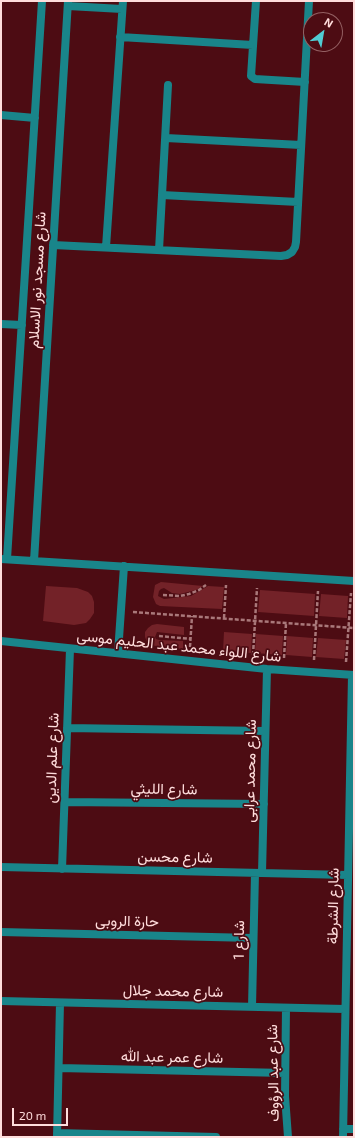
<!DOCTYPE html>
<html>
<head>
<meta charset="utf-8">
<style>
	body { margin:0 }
	#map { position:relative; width:355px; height:1138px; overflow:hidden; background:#4d0c13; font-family:"Exo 2",sans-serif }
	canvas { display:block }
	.frame { position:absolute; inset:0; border:2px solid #ffdddc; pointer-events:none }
	.north { position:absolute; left:303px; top:12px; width:40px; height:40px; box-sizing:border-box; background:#4d0c13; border:1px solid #946063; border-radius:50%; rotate:31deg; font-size:11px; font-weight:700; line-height:16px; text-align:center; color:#ffdddc }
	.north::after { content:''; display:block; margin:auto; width:14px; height:18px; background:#51ccd3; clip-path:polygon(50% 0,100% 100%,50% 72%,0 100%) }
	.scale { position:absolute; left:12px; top:1108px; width:56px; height:18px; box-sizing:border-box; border:2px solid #ffdddc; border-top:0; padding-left:5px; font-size:12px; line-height:14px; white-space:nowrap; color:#ffdddc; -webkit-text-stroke:3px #4d0c13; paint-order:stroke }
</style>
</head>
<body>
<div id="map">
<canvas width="355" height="1138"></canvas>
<div class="frame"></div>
<div class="north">N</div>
<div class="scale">20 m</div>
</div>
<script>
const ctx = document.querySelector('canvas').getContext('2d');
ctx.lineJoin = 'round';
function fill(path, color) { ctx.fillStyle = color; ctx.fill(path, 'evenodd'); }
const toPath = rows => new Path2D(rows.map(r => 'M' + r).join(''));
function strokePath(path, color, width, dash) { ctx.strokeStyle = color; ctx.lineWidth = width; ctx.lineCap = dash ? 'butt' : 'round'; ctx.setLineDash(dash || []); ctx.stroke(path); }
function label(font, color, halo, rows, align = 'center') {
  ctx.font = font + ' "Exo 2",Vazirmatn,sans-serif'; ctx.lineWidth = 3.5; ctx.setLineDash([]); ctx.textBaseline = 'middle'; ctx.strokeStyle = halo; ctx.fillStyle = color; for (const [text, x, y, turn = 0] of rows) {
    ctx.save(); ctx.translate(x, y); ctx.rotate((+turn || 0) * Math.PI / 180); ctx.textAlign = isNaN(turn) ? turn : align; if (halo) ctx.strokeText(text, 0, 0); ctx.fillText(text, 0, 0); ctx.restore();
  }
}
const green = toPath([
	[161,582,203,586,196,590,180,594,172,593,164,588,161,589,159,591,158,596,164,599,191,596,208,586,224,587,222,609,160,606,156,604,153,597,155,585],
	[46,586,77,588,88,592,92,596,94,602,94,613,90,619,86,623,74,625,43,621],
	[260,590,315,594,314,616,258,612],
	[321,594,348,596,347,618,319,616],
	[157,624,184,627,184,635,157,632,155,637,156,639,159,640,183,641,183,649,156,646,151,645,147,642,145,637,145,632,148,628,152,625],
	[224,632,252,634,251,653,223,651],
	[256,634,283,636,282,655,255,653],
	[287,636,313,638,312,657,286,655],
	[318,638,346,640,344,659,316,657]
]);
const path = toPath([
	[163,595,180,596,189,594,199,590,206,585],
	[133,612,354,628],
	[224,618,226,585],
	[159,636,191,639],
	[190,647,192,616],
	[253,655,257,588],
	[284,658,286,623],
	[314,660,318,591],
	[346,662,351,593]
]);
const minor = toPath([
	[256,1,251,76,255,79,305,82],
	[68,6,122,9],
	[120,37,253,45],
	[1,115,35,118],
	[166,138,301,145],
	[162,195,298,202],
	[53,245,281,256,287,255,292,252,295,247,296,242,309,1],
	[106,247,123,1],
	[159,250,168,85],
	[1,324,22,325],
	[1,559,354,581],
	[7,559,42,1],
	[34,561,68,1],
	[1,641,267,669,354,675],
	[118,653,124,566],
	[67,728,265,731],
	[65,802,264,804],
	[1,867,348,875],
	[62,869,70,649],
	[262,873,267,669],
	[1,932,253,938],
	[1,1001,345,1009],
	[252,1007,255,873],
	[286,1008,285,1096,288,1137],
	[59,1068,285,1073],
	[343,1129,354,1129],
	[57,1133,216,1137],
	[57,1137,60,1003],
	[343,1137,352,675]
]);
const streetNames = [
	["شارع مسجد نور الاسلام",37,280,-87],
	["شارع اللواء محمد عبد الحليم موسى",179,646,6],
	["شارع علم الدين",52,758,-88],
	["شارع محمد عرابى",250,771,-89],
	["شارع الليثي",164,789,1],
	["شارع محسن",175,857,1],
	["شارع الشرطة",333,906,-89],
	["حارة الروبى",127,921,1],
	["شارع 1",239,940,-89],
	["شارع محمد جلال",173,991,1],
	["شارع عمر عبد الله",172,1057,1],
	["شارع عبد الرؤوف",273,1073,-91]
];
fill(green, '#732228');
strokePath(path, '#a9787a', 2.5, [4, 2]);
strokePath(minor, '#19858a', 8);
label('15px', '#ffdddc', '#4d0c13', streetNames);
</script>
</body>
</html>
